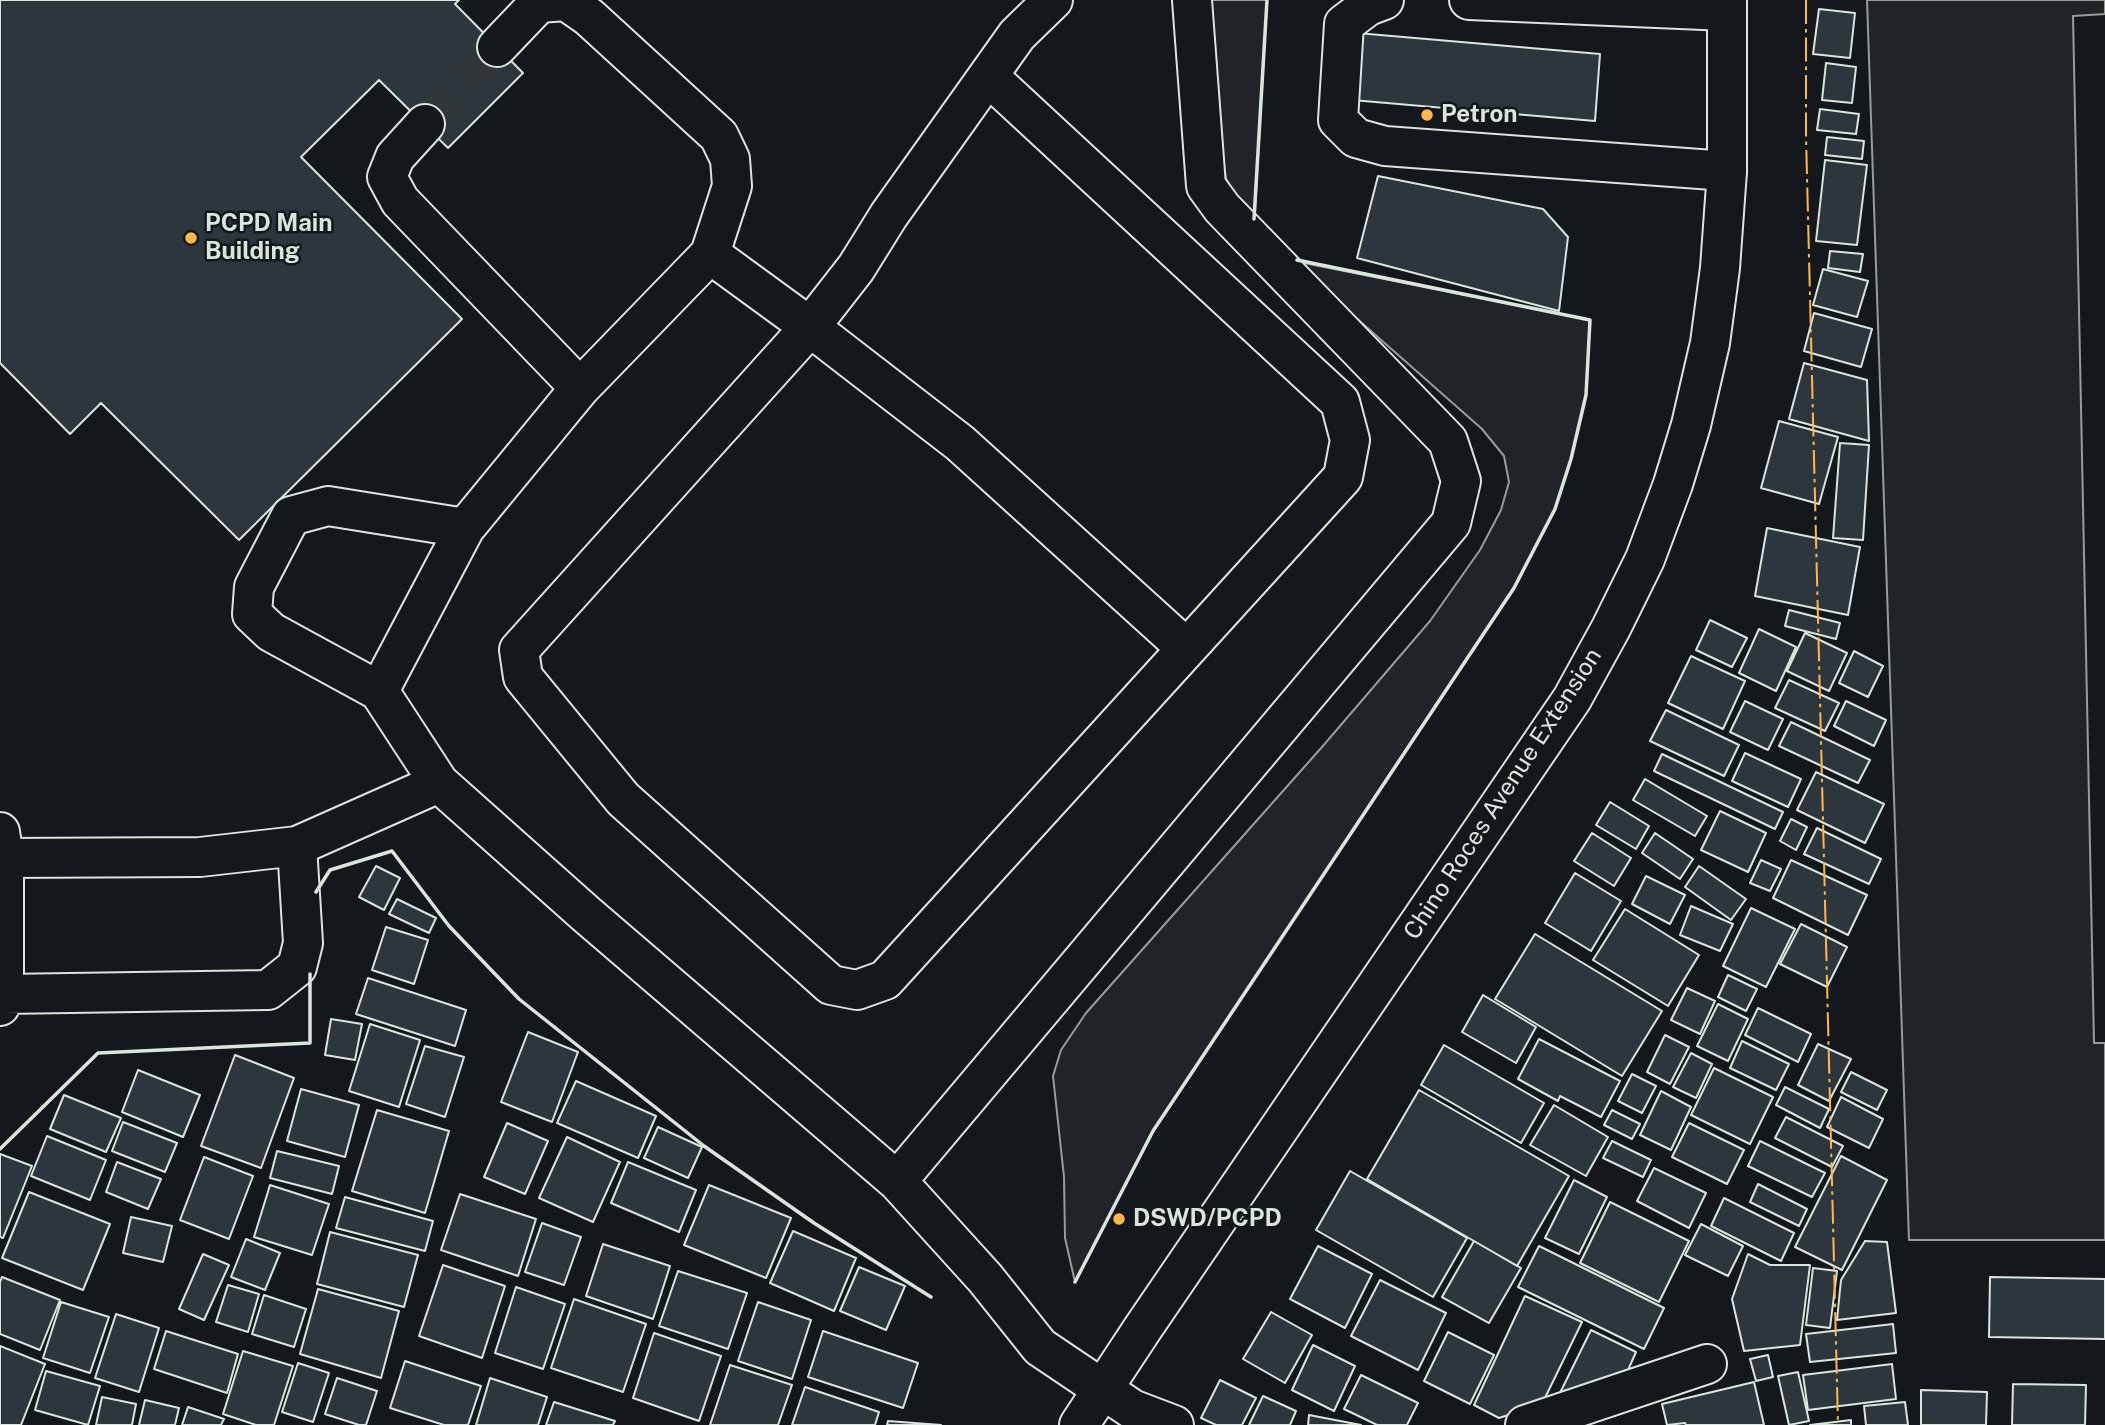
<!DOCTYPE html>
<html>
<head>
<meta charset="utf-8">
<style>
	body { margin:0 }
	canvas { display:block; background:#14181c }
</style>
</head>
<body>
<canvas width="2105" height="1425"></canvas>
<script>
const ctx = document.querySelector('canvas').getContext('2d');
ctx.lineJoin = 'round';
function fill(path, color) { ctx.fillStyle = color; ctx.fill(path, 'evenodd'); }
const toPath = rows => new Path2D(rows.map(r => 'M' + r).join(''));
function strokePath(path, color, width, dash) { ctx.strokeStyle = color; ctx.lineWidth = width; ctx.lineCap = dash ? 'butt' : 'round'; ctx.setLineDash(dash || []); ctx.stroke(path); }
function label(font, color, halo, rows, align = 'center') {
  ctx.font = font + ' "Public Sans",sans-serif'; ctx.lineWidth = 5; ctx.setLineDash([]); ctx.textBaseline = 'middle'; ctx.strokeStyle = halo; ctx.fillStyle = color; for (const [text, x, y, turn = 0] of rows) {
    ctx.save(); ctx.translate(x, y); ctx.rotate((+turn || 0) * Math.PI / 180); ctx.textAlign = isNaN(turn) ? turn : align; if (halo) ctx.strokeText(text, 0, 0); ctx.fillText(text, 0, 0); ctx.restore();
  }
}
const green = toPath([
	[1211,0,1267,0,1254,230,1226,179,1211,84,1211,0],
	[1867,0,2105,0,2105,14,2073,16,2094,1043,2105,1043,2105,1240,1909,1240,1867,0],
	[1299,262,1590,320,1586,395,1571,459,1555,509,1514,588,1153,1131,1075,1282,1065,1238,1064,1177,1053,1076,1061,1050,1086,1013,1322,747,1430,621,1480,550,1501,510,1509,482,1504,456,1482,429,1337,301,1299,262]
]);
const building = toPath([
	[0,0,459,0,455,4,523,73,448,148,379,80,301,157,462,319,239,540,101,403,70,434,0,363,0,0],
	[1819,9,1855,13,1850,58,1813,54,1819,9],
	[1357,33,1600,54,1595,121,1352,100,1357,33],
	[1826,63,1856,67,1852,103,1822,100,1826,63],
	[1820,109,1859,114,1856,134,1817,130,1820,109],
	[1827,137,1864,141,1862,159,1825,155,1827,137],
	[1825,160,1867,165,1857,245,1816,241,1825,160],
	[1378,176,1543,209,1568,237,1559,311,1357,258,1378,176],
	[1830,251,1863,254,1860,272,1828,268,1830,251],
	[1823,269,1868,281,1857,317,1813,305,1823,269],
	[1814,313,1872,329,1861,367,1804,351,1814,313],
	[1804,363,1867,380,1869,441,1789,419,1804,363],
	[1779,421,1838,437,1819,504,1761,488,1779,421],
	[1840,443,1869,445,1863,540,1833,538,1840,443],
	[1767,528,1860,547,1848,615,1755,596,1767,528],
	[1789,610,1840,623,1836,639,1785,626,1789,610],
	[1710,620,1747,638,1732,667,1696,650,1710,620],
	[1759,629,1796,647,1776,691,1739,673,1759,629],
	[1805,633,1847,653,1829,691,1787,671,1805,633],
	[1854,651,1883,666,1868,697,1839,683,1854,651],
	[1691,656,1745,681,1723,729,1668,703,1691,656],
	[1789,680,1839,703,1825,731,1775,708,1789,680],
	[1745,701,1783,719,1768,750,1730,732,1745,701],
	[1846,701,1886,720,1874,746,1834,726,1846,701],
	[1666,710,1739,745,1724,776,1650,741,1666,710],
	[1791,722,1870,760,1858,783,1779,746,1791,722],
	[1745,753,1801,779,1788,807,1732,781,1745,753],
	[1662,754,1783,812,1775,829,1654,771,1662,754],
	[1816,772,1884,804,1865,843,1797,810,1816,772],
	[1645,779,1707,816,1695,836,1633,800,1645,779],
	[1610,802,1649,826,1636,849,1596,825,1610,802],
	[1720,811,1766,833,1748,872,1701,850,1720,811],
	[1791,819,1807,827,1796,850,1780,841,1791,819],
	[1817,828,1881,859,1869,884,1804,854,1817,828],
	[1592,833,1631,858,1614,886,1574,861,1592,833],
	[1655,833,1693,859,1680,879,1642,853,1655,833],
	[1761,860,1781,869,1770,891,1750,883,1761,860],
	[1791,860,1867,895,1848,935,1773,898,1791,860],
	[376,866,400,878,384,910,359,897,376,866],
	[1699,866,1746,899,1731,920,1685,887,1699,866],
	[1575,873,1621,901,1591,951,1545,923,1575,873],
	[1646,876,1685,895,1670,924,1632,904,1646,876],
	[397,899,436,918,429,933,389,914,397,899],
	[1691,906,1733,924,1720,951,1680,935,1691,906],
	[1751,908,1795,929,1766,987,1723,966,1751,908],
	[1625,909,1699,955,1668,1006,1593,960,1625,909],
	[1801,924,1847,947,1827,987,1780,964,1801,924],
	[386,927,428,940,414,984,372,970,386,927],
	[1535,934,1662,1011,1622,1076,1495,999,1535,934],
	[1728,975,1757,989,1746,1011,1718,997,1728,975],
	[368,978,466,1010,455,1046,356,1014,368,978],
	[1687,988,1715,1001,1700,1034,1671,1020,1687,988],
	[1483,995,1536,1027,1516,1063,1462,1032,1483,995],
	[1718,1004,1748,1019,1728,1061,1697,1046,1718,1004],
	[1758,1008,1811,1034,1798,1062,1745,1035,1758,1008],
	[331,1019,362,1024,355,1060,325,1055,331,1019],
	[370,1024,420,1040,399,1107,349,1091,370,1024],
	[528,1032,578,1052,552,1122,501,1102,528,1032],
	[1665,1035,1689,1047,1670,1084,1647,1072,1665,1035],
	[1539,1039,1620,1081,1601,1117,1560,1096,1558,1101,1518,1079,1539,1039],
	[1742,1041,1789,1064,1776,1090,1730,1068,1742,1041],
	[1818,1044,1851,1059,1829,1101,1798,1085,1818,1044],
	[1444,1045,1544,1103,1521,1143,1421,1085,1444,1045],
	[425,1046,464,1057,445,1117,406,1104,425,1046],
	[1691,1053,1712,1064,1696,1098,1673,1087,1691,1053],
	[235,1055,294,1078,261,1168,201,1146,235,1055],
	[1714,1068,1773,1097,1750,1144,1691,1115,1714,1068],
	[138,1070,200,1095,183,1137,122,1112,138,1070],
	[1851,1072,1887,1090,1877,1110,1841,1092,1851,1072],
	[1632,1074,1656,1086,1642,1113,1618,1101,1632,1074],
	[576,1081,656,1116,638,1158,557,1123,576,1081],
	[1785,1087,1829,1109,1820,1128,1776,1105,1785,1087],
	[301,1089,359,1105,345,1157,287,1141,301,1089],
	[1419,1090,1569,1176,1517,1266,1367,1179,1419,1090],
	[1661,1091,1691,1107,1671,1150,1640,1135,1661,1091],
	[64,1095,121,1118,106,1152,50,1129,64,1095],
	[1841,1097,1883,1119,1869,1148,1827,1127,1841,1097],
	[1554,1105,1608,1137,1586,1176,1530,1145,1554,1105],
	[377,1110,449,1131,425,1213,352,1191,377,1110],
	[1612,1110,1640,1124,1632,1139,1604,1125,1612,1110],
	[1786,1117,1843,1146,1832,1167,1775,1138,1786,1117],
	[123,1122,177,1143,165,1172,112,1151,123,1122],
	[507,1123,548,1141,525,1194,484,1177,507,1123],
	[1689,1123,1744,1150,1727,1184,1672,1157,1689,1123],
	[658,1127,702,1147,688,1178,644,1158,658,1127],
	[47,1136,106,1160,90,1200,31,1176,47,1136],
	[567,1137,620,1162,593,1222,539,1198,567,1137],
	[1612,1141,1651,1160,1643,1177,1603,1158,1612,1141],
	[1760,1141,1825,1173,1812,1197,1748,1166,1760,1141],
	[277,1151,339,1166,332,1194,270,1178,277,1151],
	[0,1154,32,1166,3,1238,0,1237,0,1154],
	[1841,1156,1887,1180,1842,1270,1795,1247,1841,1156],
	[204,1157,253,1176,229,1239,180,1220,204,1157],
	[117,1162,161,1179,148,1209,106,1192,117,1162],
	[628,1162,696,1190,679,1232,611,1203,628,1162],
	[1654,1168,1706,1193,1689,1228,1637,1201,1654,1168],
	[1350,1171,1467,1238,1433,1297,1316,1230,1350,1171],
	[1574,1180,1607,1197,1579,1254,1545,1238,1574,1180],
	[1758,1184,1807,1209,1799,1226,1750,1202,1758,1184],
	[270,1185,329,1204,312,1255,254,1237,270,1185],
	[709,1185,791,1218,766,1278,684,1245,709,1185],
	[29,1192,110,1224,83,1290,2,1258,29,1192],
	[460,1194,536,1219,518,1276,441,1250,460,1194],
	[345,1197,433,1221,425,1251,336,1228,345,1197],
	[1724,1198,1794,1233,1781,1261,1711,1226,1724,1198],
	[1610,1202,1689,1241,1659,1302,1580,1263,1610,1202],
	[131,1217,172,1226,163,1262,123,1253,131,1217],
	[542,1223,581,1237,564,1285,525,1272,542,1223],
	[1701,1224,1743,1246,1728,1276,1685,1255,1701,1224],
	[793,1231,856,1258,834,1311,770,1283,793,1231],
	[330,1232,418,1255,404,1307,317,1284,330,1232],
	[246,1239,280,1253,265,1290,231,1277,246,1239],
	[1474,1241,1521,1268,1489,1323,1442,1297,1474,1241],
	[1865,1241,1887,1242,1896,1313,1837,1320,1841,1280,1865,1241],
	[603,1244,670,1266,653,1319,586,1296,603,1244],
	[1318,1246,1372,1274,1345,1328,1290,1299,1318,1246],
	[1539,1246,1664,1308,1644,1349,1518,1287,1539,1246],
	[203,1254,229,1265,204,1320,179,1309,203,1254],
	[1748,1254,1770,1265,1810,1265,1800,1345,1744,1351,1732,1299,1748,1254],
	[443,1265,505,1286,482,1358,419,1336,443,1265],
	[859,1267,905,1286,886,1330,840,1311,859,1267],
	[1813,1268,1837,1271,1830,1328,1806,1325,1813,1268],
	[678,1271,747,1293,728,1349,659,1326,678,1271],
	[2,1277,60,1300,40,1350,0,1334,0,1282,2,1277],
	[1990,1277,2105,1279,2105,1339,1989,1337,1990,1277],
	[1380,1280,1446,1313,1418,1370,1351,1336,1380,1280],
	[228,1285,259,1294,248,1332,216,1322,228,1285],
	[516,1287,565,1304,543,1369,495,1353,516,1287],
	[318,1289,399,1311,381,1378,300,1354,318,1289],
	[264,1295,306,1309,294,1347,252,1334,264,1295],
	[1525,1296,1582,1322,1542,1404,1499,1418,1474,1405,1525,1296],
	[574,1299,646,1324,623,1392,551,1368,574,1299],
	[61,1302,109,1317,90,1373,43,1358,61,1302],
	[758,1302,811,1320,792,1379,738,1361,758,1302],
	[1271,1312,1312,1335,1285,1383,1243,1359,1271,1312],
	[116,1314,159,1328,139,1392,95,1378,116,1314],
	[1893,1324,1896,1353,1810,1362,1806,1334,1893,1324],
	[1591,1330,1636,1352,1621,1386,1556,1401,1591,1330],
	[166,1331,238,1354,227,1393,154,1369,166,1331],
	[823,1331,918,1363,903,1408,808,1377,823,1331],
	[1448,1332,1494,1355,1470,1404,1424,1381,1448,1332],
	[654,1333,721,1356,699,1421,633,1398,654,1333],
	[1313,1345,1355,1366,1334,1411,1292,1390,1313,1345],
	[0,1346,45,1364,21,1425,0,1425,0,1346],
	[243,1351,293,1366,274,1425,256,1425,223,1414,243,1351],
	[1768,1355,1773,1377,1756,1381,1750,1359,1768,1355],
	[405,1361,481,1386,468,1425,444,1425,390,1408,405,1361],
	[298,1363,329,1373,313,1422,282,1412,298,1363],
	[1892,1364,1896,1399,1808,1410,1803,1375,1892,1364],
	[730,1365,792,1385,778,1425,710,1425,730,1365],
	[46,1371,100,1386,88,1425,35,1410,46,1371],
	[1798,1372,1809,1421,1789,1425,1778,1376,1798,1372],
	[1361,1375,1418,1403,1407,1425,1377,1425,1344,1409,1361,1375],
	[337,1378,377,1391,366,1425,359,1425,325,1414,337,1378],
	[490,1378,547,1397,538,1425,476,1425,490,1378],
	[1220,1380,1256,1398,1242,1425,1216,1425,1201,1418,1220,1380],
	[1754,1382,1764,1425,1686,1425,1685,1423,1667,1425,1662,1404,1754,1382],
	[2013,1384,2086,1385,2085,1425,2012,1425,2013,1384],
	[805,1387,879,1412,875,1425,792,1425,805,1387],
	[1921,1390,1987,1392,1986,1425,1921,1425,1921,1390],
	[1263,1396,1296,1411,1290,1425,1249,1425,1263,1396],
	[102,1397,136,1404,132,1425,96,1425,102,1397],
	[145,1400,179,1408,175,1425,139,1425,145,1400],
	[554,1402,615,1421,613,1425,546,1425,554,1402],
	[1905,1402,1908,1425,1866,1425,1864,1406,1905,1402],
	[188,1407,224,1419,221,1425,182,1425,188,1407],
	[1309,1415,1361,1425,1308,1425,1309,1415],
	[1851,1420,1851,1425,1810,1425,1851,1420],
	[888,1421,941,1425,887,1425,888,1421]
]);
const minorTunnel = toPath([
	[425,124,497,47]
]);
const minor = toPath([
	[1384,0,1368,6,1344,24,1338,120,1356,138,1385,146,1727,171],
	[1469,0,1727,11],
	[497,47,539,3,566,1,589,17,719,136,730,159,732,186,710,254,580,388,465,528,379,691,439,783,586,914,897,1181],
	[988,76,1340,402,1350,440,1343,477,885,980,857,990,831,985,623,799,523,677,519,650,810,327,856,268,889,215,1017,35,1053,0],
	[425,124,395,157,387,177,400,201,580,388],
	[710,254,810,327,960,443,1186,648],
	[379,691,271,632,252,614,254,587,291,516,328,506,465,528],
	[0,832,4,858,4,994,0,1006],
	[297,846,439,783],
	[4,994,268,990,297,967,303,943,297,846,200,857,4,858],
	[1174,1425,1132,1409,1040,1347,985,1278,897,1181,1451,523,1461,481,1448,441,1222,208,1206,186,1192,0],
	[1525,1425,1707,1364]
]);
const major = toPath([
	[1079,1425,1143,1328,1572,699,1611,628,1645,559,1673,484,1691,425,1710,343,1720,268,1727,171,1727,0]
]);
const wall = toPath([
	[1254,219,1267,0],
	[316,892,330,870,392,851,449,926,519,999,704,1146,814,1223,931,1297],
	[0,1149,98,1053,310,1043,310,974],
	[1075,1282,1153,1131,1514,588,1555,509,1571,459,1586,395,1590,320,1297,260]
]);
const power = toPath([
	[1806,0,1806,136,1838,1425]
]);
const markers = [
	[1427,115,7,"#ffb74d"],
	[191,238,7,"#ffb74d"],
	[1119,1219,7,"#ffb74d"]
];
const poiNames = [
	["Petron",1441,115],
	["PCPD Main",205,224],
	["Building",205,252],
	["DSWD/PCPD",1133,1219]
];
const streetNames = [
	["Chino Roces Avenue Extension",1503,794,-57]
];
fill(green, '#202428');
strokePath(green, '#939e99', 2);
fill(building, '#2c363c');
strokePath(building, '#d8e6dc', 2);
strokePath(minorTunnel, '#313739', 38, [38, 19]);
strokePath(minor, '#d8e6dc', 42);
strokePath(major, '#d8e6dc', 42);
strokePath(minor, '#14181c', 38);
strokePath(major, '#14181c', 38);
strokePath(wall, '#d8e6dc', 3.5);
strokePath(power, '#ffb74d', 2, [24, 5, 3.5, 5]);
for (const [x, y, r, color] of markers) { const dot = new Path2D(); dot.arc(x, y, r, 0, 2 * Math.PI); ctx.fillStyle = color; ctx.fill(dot); strokePath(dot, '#14181c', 2.5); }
label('bold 24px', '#d8e6dc', '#14181c', poiNames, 'left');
label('24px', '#d8e6dc', '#14181c', streetNames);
</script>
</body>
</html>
